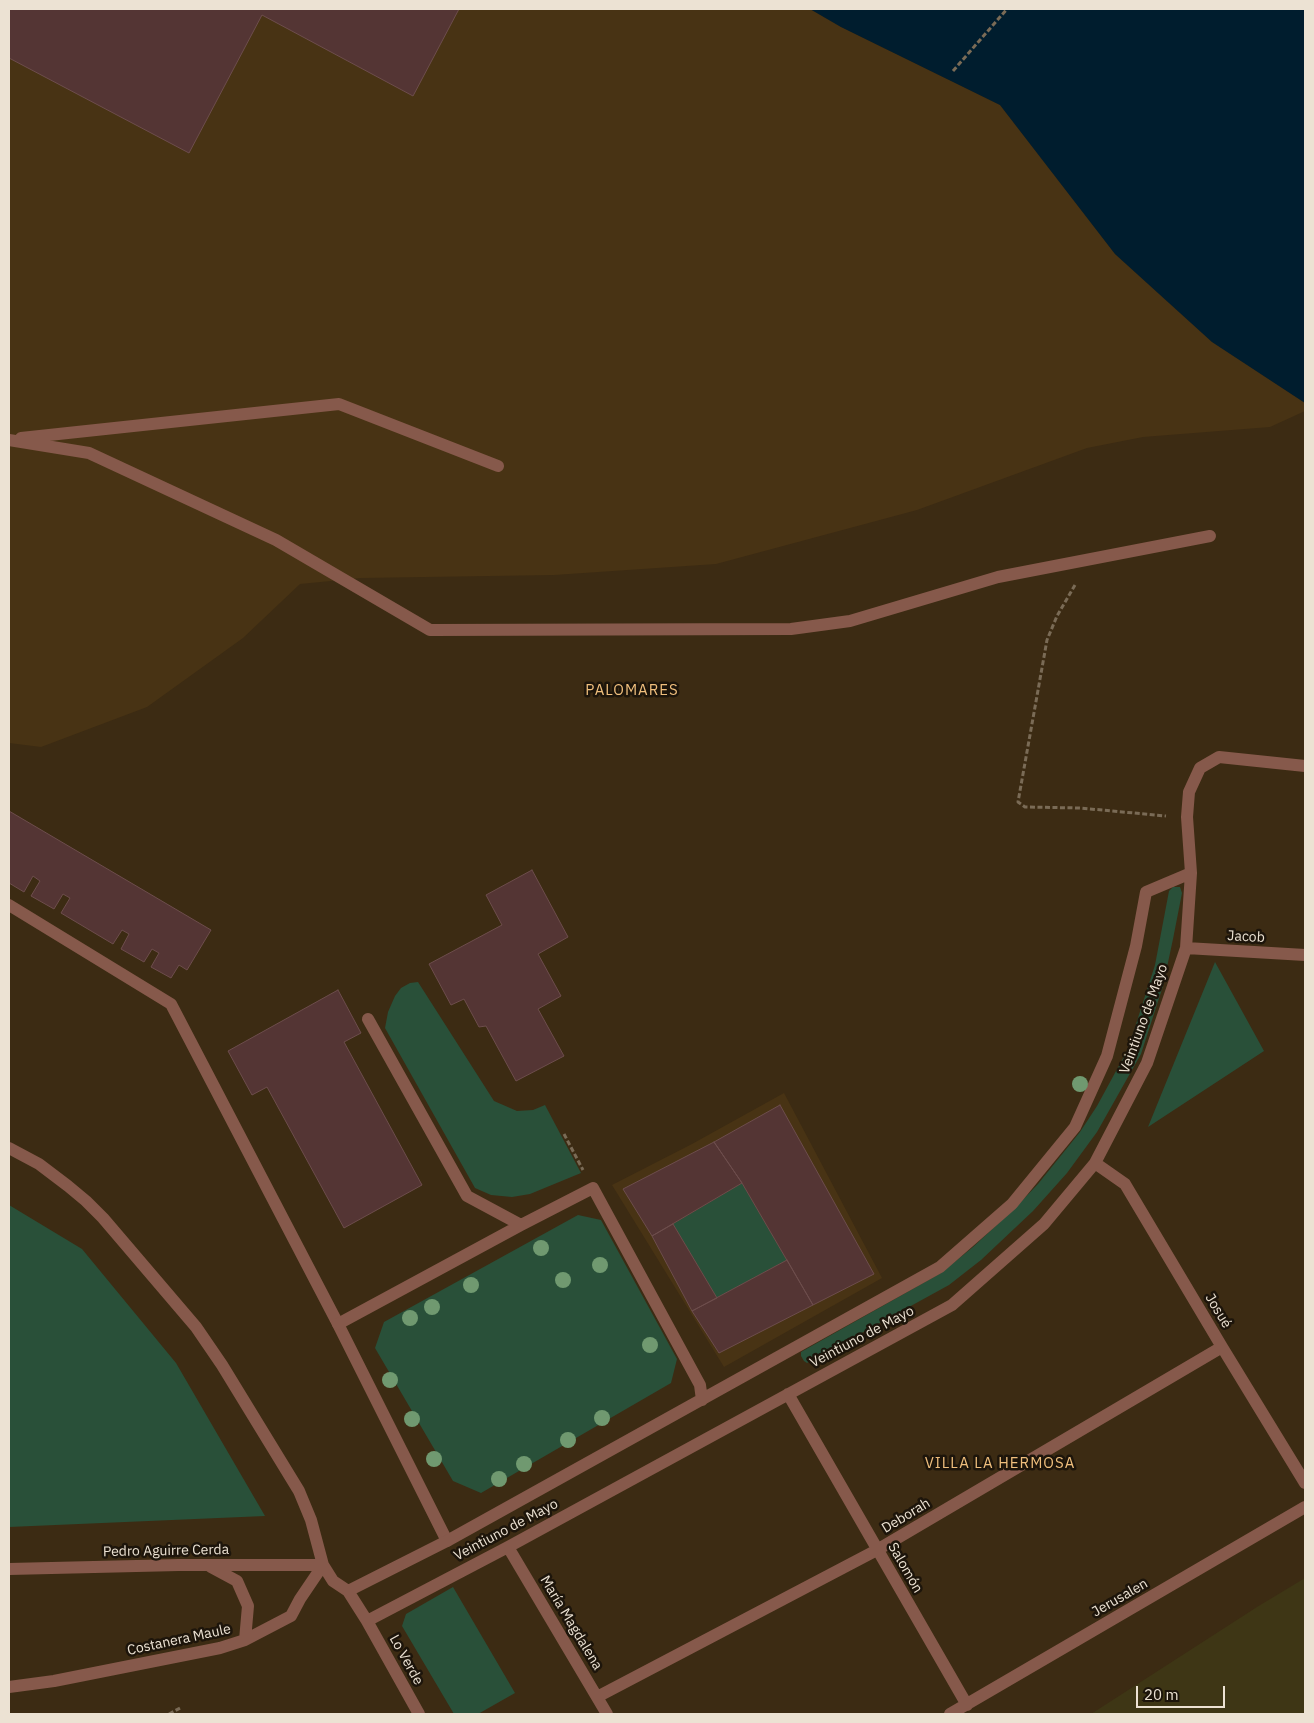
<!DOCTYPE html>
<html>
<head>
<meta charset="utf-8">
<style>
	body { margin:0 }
	#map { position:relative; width:1314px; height:1723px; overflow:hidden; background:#3c2b13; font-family:"IBM Plex Sans",sans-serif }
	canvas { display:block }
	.frame { position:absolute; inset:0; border:10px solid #ece2d3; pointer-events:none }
	.scale { position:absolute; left:1136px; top:1686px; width:89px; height:22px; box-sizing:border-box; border:2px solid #ece2d3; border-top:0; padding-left:6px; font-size:15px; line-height:18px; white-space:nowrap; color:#ece2d3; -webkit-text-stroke:4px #1d150b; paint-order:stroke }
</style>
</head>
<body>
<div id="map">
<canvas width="1314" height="1723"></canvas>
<div class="frame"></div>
<div class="scale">20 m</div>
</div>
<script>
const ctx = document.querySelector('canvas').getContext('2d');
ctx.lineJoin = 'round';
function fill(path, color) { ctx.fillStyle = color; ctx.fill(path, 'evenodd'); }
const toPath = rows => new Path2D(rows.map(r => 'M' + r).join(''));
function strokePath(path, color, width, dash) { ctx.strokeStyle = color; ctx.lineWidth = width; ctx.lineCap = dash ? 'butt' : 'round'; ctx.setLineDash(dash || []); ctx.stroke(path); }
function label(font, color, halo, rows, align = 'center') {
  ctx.font = font + ' "IBM Plex Sans",sans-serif'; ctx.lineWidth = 5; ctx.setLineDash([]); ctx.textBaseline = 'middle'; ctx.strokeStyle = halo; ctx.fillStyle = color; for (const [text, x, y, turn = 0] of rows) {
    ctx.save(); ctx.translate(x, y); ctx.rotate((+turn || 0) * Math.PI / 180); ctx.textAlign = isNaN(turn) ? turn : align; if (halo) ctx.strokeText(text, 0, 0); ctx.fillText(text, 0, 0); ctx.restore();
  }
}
const built = toPath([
	[9,9,810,9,841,27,1000,105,1115,254,1212,342,1305,403,1305,411,1270,427,1143,437,1087,448,917,510,716,564,554,575,361,578,300,584,243,638,147,707,41,747,9,743],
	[784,1093,882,1278,724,1367,612,1185,692,1144]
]);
const green = toPath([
	[1173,887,1180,887,1182,893,1173,939,1163,986,1141,1054,1097,1132,1067,1173,1033,1211,981,1260,949,1285,807,1363,804,1361,801,1356,801,1352,941,1273,973,1247,1015,1208,1038,1184,1080,1132,1097,1106,1128,1049,1155,965,1169,891],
	[1215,962,1264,1051,1148,1127],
	[418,982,494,1101,517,1111,533,1110,545,1105,581,1173,530,1194,512,1197,491,1195,475,1188,385,1028,388,1012,395,996,401,988,410,983],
	[742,1183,787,1260,717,1298,673,1224],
	[9,1205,82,1249,176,1363,265,1516,9,1527],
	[578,1215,601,1220,677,1359,671,1383,481,1493,453,1481,375,1348,384,1322],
	[453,1587,515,1693,478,1714,454,1714,402,1626,406,1614]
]);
const sand = toPath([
	[1305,1578,1305,1714,1091,1714,1257,1607]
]);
const water = toPath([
	[810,9,1305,9,1305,403,1212,342,1115,254,1000,105,841,27]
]);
const building = toPath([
	[9,9,459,9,413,96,262,15,189,153,9,58,9,9],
	[9,811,211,930,187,970,179,965,171,978,151,967,159,953,152,949,144,962,121,949,129,934,122,930,113,944,61,913,70,898,63,894,54,909,31,896,40,881,33,876,24,892,9,883,9,811],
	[532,870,568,937,538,954,561,996,538,1009,564,1056,516,1081,486,1026,479,1027,464,999,451,1005,429,964,502,925,486,895,532,870],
	[338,990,361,1033,344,1042,422,1185,344,1228,267,1087,252,1095,228,1051,338,990],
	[780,1105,874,1274,813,1305,742,1183,714,1142,780,1105],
	[714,1142,742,1183,652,1236,623,1189,714,1142],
	[673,1224,717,1298,692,1311,652,1236,673,1224],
	[787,1260,813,1305,719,1353,692,1311,787,1260]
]);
const path = toPath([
	[953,71,1007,9],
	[1075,585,1057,616,1047,640,1018,802,1025,807,1080,808,1166,816],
	[564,1134,583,1170],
	[169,1714,182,1707]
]);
const service = toPath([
	[21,438,339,404,498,466],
	[9,440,89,453,276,540,430,630,791,629,850,621,998,577,1210,536],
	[9,905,171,1004,338,1324,447,1541]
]);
const minor = toPath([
	[1186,948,1305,955],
	[368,1019,467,1196,521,1225],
	[9,1148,39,1164,68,1186,86,1201,103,1218,196,1327,222,1365,299,1491,311,1520,323,1565,333,1581,348,1591,367,1621,508,1547,952,1305,1044,1224,1095,1163,1147,1063,1186,948,1191,873,1187,817,1189,792,1200,768,1219,757,1305,766],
	[1095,1163,1125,1184,1222,1347,1305,1483],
	[338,1324,521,1225,593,1188,700,1385,702,1400],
	[788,1394,967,1705],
	[508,1547,607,1714],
	[211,1567,237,1581,248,1606,245,1640],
	[9,1569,179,1565,323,1565],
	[348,1591,447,1541,940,1267,1012,1204,1075,1127,1107,1056,1136,946,1146,892,1191,873],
	[367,1621,419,1714],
	[9,1687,54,1681,220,1648,245,1640,291,1616,300,1599,323,1565],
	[597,1697,877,1550,1222,1347],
	[950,1714,1305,1507]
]);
const trees = [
	[1080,1084],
	[541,1248],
	[600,1265],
	[563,1280],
	[471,1285],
	[432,1307],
	[410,1318],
	[650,1345],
	[390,1380],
	[602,1418],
	[412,1419],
	[568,1440],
	[434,1459],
	[524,1464],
	[499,1479]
];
const streetNames = [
	["Jacob",1246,937,3],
	["Veintiuno de Mayo",1144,1019,-70],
	["Josué",1218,1311,59],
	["Veintiuno de Mayo",862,1337,-28],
	["Deborah",906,1516,-31],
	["Veintiuno de Mayo",506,1530,-28],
	["Pedro Aguirre Cerda",166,1551,-1],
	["Salomón",905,1568,60],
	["Jerusalen",1120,1598,-30],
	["María Magdalena",571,1623,59],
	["Costanera Maule",179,1640,-12],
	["Lo Verde",406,1660,61]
];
const neighbourhoodNames = [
	["PALOMARES",632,691],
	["VILLA LA HERMOSA",1000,1464]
];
fill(built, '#483314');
fill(green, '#295039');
fill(sand, '#3e3615');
fill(water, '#001d2e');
fill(building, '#543534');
strokePath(building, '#6d4d4c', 1);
strokePath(path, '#7a6b56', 3, [5, 2.5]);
strokePath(service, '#86594b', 12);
strokePath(minor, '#86594b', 12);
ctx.fillStyle = '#709970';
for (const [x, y] of trees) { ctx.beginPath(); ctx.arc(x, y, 8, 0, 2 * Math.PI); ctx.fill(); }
label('14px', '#ece2d3', '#1d150b', streetNames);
ctx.letterSpacing = '1px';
label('15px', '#f0bf7d', '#1d150b', neighbourhoodNames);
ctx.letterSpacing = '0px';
</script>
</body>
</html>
